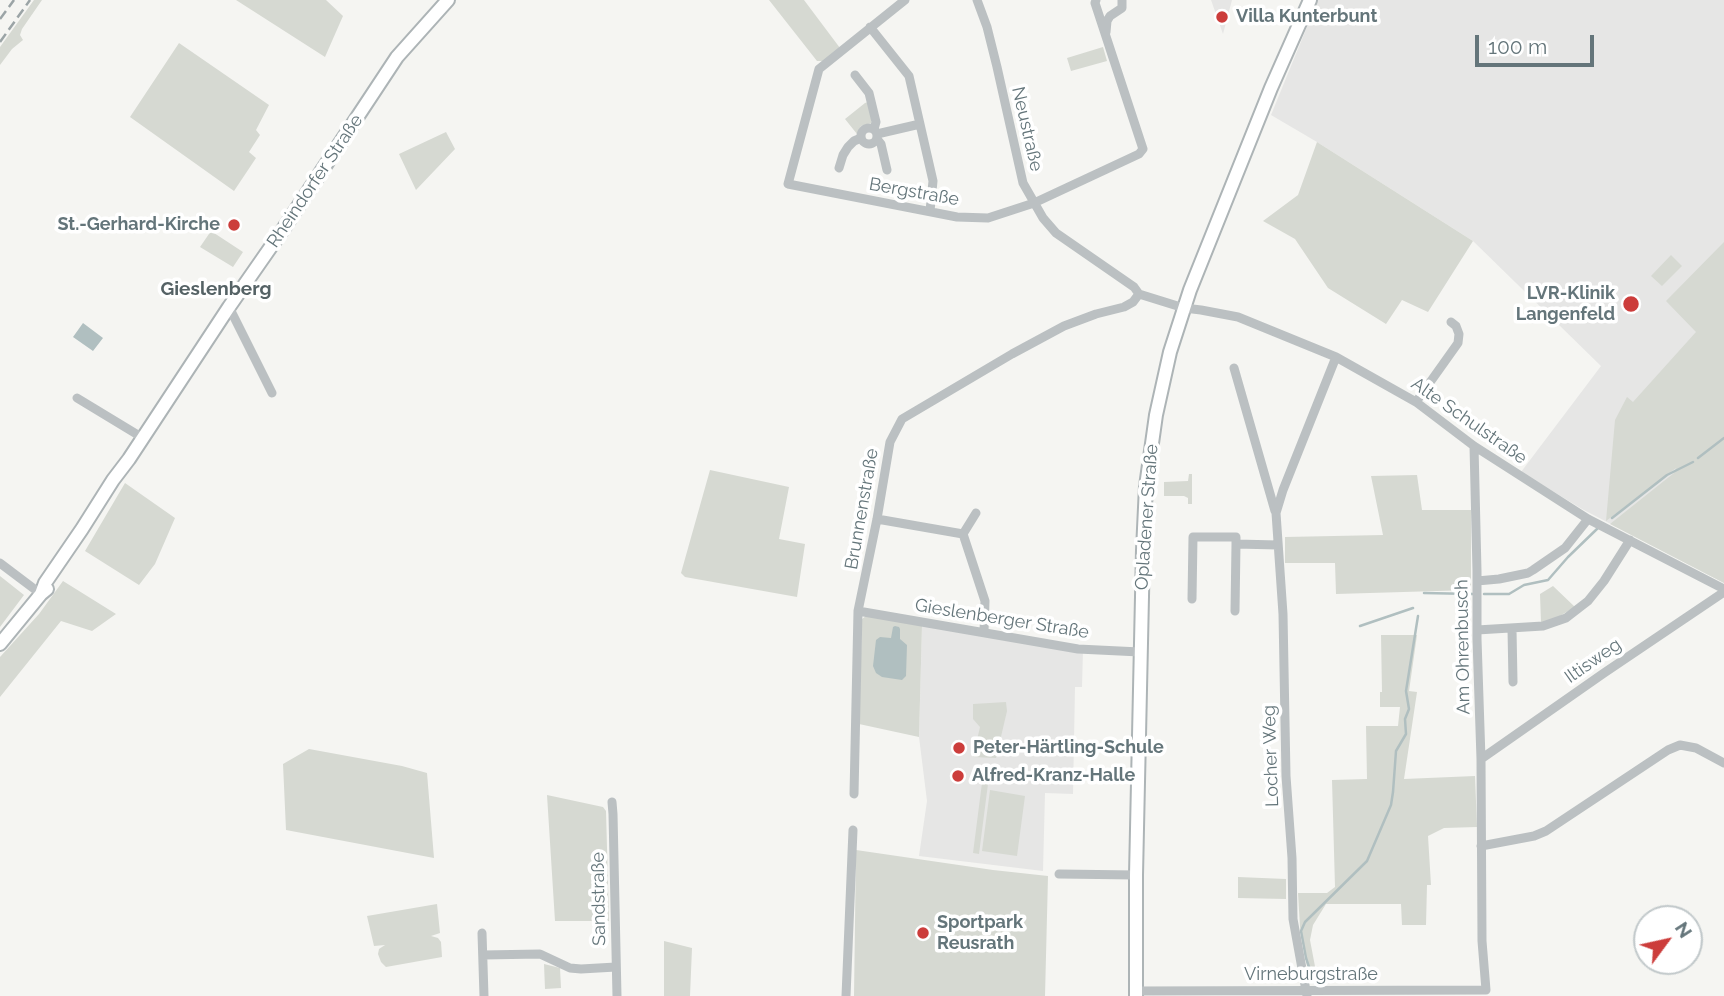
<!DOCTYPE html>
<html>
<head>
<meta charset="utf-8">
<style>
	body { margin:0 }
	#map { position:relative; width:1724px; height:996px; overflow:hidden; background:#f5f5f2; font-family:Raleway,sans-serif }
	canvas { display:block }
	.north { position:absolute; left:1633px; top:905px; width:70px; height:70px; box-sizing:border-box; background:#fff; border:2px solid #c1c8ca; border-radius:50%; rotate:57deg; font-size:19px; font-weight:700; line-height:28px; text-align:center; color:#64757a }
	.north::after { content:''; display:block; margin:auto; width:24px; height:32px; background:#cc3d3b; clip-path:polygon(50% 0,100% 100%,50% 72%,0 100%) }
	.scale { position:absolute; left:1475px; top:35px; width:119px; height:32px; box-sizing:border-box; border:4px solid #64757a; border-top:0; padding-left:9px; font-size:21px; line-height:24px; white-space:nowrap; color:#64757a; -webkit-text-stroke:5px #fff; paint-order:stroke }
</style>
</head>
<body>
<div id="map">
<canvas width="1724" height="996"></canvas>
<div class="north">N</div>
<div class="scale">100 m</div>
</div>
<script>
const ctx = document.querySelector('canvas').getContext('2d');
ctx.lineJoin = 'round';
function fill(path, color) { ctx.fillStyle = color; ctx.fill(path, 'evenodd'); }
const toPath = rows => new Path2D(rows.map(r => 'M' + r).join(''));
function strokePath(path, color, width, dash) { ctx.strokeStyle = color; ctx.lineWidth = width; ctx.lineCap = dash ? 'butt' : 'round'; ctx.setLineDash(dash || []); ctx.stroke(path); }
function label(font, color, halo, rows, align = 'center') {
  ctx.font = font + ' Raleway,sans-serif'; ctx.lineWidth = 7; ctx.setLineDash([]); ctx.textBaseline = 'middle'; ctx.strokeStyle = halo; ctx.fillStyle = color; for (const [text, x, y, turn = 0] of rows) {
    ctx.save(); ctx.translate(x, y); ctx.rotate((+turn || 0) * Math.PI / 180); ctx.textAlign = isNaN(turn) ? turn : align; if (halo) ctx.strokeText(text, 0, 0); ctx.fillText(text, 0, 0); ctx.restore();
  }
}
const built = toPath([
	[1211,0,1232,0,1223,34],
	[1318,0,1724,0,1724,583,1582,509,1521,472,1601,366,1473,241,1317,142,1271,115],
	[922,626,1083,650,1082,687,1075,687,1073,794,1045,793,1043,871,919,856,927,801,919,737]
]);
const green = toPath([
	[34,0,42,0,22,29,20,35,23,40,12,49,0,65,0,47],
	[236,0,326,0,343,16,325,57],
	[769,0,804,0,840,48,824,61,817,61],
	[179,43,269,105,256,130,260,135,249,152,256,158,234,191,130,117],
	[1103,47,1107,61,1071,71,1067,58],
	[868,102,872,120,871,123,861,126,857,134,845,119,865,103],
	[446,132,455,149,416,190,399,154],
	[1317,142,1473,241,1428,312,1402,300,1386,324,1328,288,1295,239,1263,221,1298,195],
	[211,231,243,252,233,267,200,247],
	[1724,242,1724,583,1610,524,1674,473,1676,468,1606,521,1615,420,1627,397,1633,402,1696,332,1666,301],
	[1671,255,1682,266,1662,286,1651,276],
	[710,470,789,487,779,539,805,544,797,597,685,577,681,573],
	[1189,474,1192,474,1192,504,1188,504,1188,498,1184,496,1164,496,1164,482,1188,481],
	[1417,475,1422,510,1471,510,1471,590,1336,594,1335,563,1285,563,1285,537,1383,535,1371,476],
	[125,483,175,518,155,564,139,585,85,551],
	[0,576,24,595,0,627],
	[63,581,116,614,92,631,61,621,0,697,0,657,39,614],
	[1553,586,1575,607,1558,617,1541,623,1540,594],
	[866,616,922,626,919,737,859,724,862,619],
	[1381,635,1417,635,1409,691,1417,692,1404,779,1475,776,1477,827,1444,828,1428,836,1431,885,1427,885,1426,925,1402,925,1401,904,1326,904,1313,925,1310,940,1317,977,1309,977,1300,927,1298,893,1327,893,1335,887,1332,780,1367,779,1366,726,1398,726,1400,707,1380,707,1380,692,1382,692],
	[1006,702,1007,711,996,758,973,757,980,727,973,719,973,704],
	[309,749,402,766,427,773,434,858,286,830,283,764],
	[983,775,989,776,979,854,973,853],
	[990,790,1025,796,1017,856,982,851],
	[547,795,603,807,606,811,609,921,555,921],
	[856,850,993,870,1048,876,1045,996,854,996],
	[1238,877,1286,879,1286,899,1238,898],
	[437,904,440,933,431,936,438,938,441,942,442,957,386,967,381,962,378,954,379,949,385,945,374,946,367,916],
	[664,941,692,948,690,996,664,996],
	[544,964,560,968,561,988,545,989]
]);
const water = toPath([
	[83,323,103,338,93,351,73,337],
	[895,626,899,627,900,629,900,639,907,645,906,676,902,680,882,677,876,673,873,666,876,640,880,637,891,638,893,627]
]);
const stream = toPath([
	[1698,458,1724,438],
	[1612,518,1667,475,1693,462],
	[1424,593,1473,594],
	[1484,594,1509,594,1524,585,1548,580,1568,557,1598,528],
	[1360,626,1413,608],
	[1314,982,1306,958,1301,931,1305,922,1367,861,1391,805,1393,792,1396,751,1406,734,1405,719,1409,709,1406,691,1418,616]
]);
const street = toPath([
	[905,0,819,69,788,184,957,217,988,218,1034,203,1139,154,1143,149,1095,3,1096,0],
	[977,0,987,27,997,67,1023,183,1043,218,1056,233,1134,287,1139,294,1184,308,1201,310,1238,317,1336,357,1416,402,1474,446,1588,519,1724,589],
	[870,27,909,76,933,181,930,211],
	[1106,32,1107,21,1110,16,1122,8,1122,0],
	[855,75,869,93,876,122,874,129],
	'861 136a8 8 0 1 1 16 0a8 8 0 1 1-16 0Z',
	[877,134,920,124],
	[877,139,881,144,887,170],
	[839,168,843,155,848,147,854,141,861,138],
	[229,307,272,393],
	[1234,368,1275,511],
	[77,398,143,438],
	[1416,402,1458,343,1459,334,1456,326,1451,322],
	[976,513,963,534,985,601,984,632],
	[877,519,963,534],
	[0,563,41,594],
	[1477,581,1499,579,1528,573,1533,570,1565,548,1588,519],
	[1192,599,1193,537,1236,537,1236,544],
	[858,611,1078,649,1140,652],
	[1235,611,1236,544,1278,545],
	[1512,629,1513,682],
	[1477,630,1543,626,1566,618,1588,601,1604,581,1630,540],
	[1481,759,1604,673,1724,592],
	[854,794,858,611,877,519,890,442,902,419,1012,354,1064,326,1096,314,1124,307,1133,302,1139,294],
	[612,802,613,814,617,996],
	[1481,846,1534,836,1546,831,1668,750,1680,745,1696,748,1724,763],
	[1059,874,1136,875],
	[482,933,484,996],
	[483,955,540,954,570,968,581,969,616,967],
	[1136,991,1486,990,1482,941,1481,759,1477,639,1477,571,1474,446],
	[846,996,853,830],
	[1307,996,1293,919,1292,858,1286,776,1283,614,1276,513,1283,490,1336,357]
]);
const secondary = toPath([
	[41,594,45,583,82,529,113,480,129,459,229,307,284,228,397,57,448,0],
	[0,644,41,594,47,589],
	[1136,996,1136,875,1143,550,1146,486,1156,415,1170,352,1190,290,1271,88,1310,0]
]);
const rail = toPath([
	[0,19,14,0],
	[0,42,30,0]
]);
const markers = [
	[1222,17,7,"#cc3d3b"],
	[234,225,7,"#cc3d3b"],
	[1631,304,9,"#cc3d3b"],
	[959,748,7,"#cc3d3b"],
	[958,776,7,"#cc3d3b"],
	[923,933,7,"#cc3d3b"]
];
const poiNames = [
	["Villa Kunterbunt",1236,17],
	["St.-Gerhard-Kirche",220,225,"right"],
	["LVR-Klinik",1615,294,"right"],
	["Langenfeld",1615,315,"right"],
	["Peter-Härtling-Schule",973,748],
	["Alfred-Kranz-Halle",972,776],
	["Sportpark",937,923],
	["Reusrath",937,944]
];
const streetNames = [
	["Neustraße",1027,129,77],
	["Rheindorfer Straße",315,181,-56],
	["Bergstraße",914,192,10],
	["Alte Schulstraße",1469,421,35],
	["Brunnenstraße",862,509,-80],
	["Opladener Straße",1147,517,-86],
	["Gieslenberger Straße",1002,619,9],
	["Am Ohrenbusch",1463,647,-91],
	["Iltisweg",1593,661,-35],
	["Locher Weg",1271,756,-92],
	["Sandstraße",599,899,-91],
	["Virneburgstraße",1311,975]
];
const neighbourhoodNames = [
	["Gieslenberg",216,289]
];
fill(built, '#e6e6e5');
fill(green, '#d6d9d2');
fill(water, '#b0bfc0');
strokePath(stream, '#b0bfc0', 2.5);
strokePath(secondary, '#adb4b6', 16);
strokePath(street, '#bbc0c2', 9);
strokePath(secondary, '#fff', 12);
strokePath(rail, '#9ba4a6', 2.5, [10, 5]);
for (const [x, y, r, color] of markers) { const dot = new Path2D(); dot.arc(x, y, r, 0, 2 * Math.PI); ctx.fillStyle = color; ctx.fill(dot); strokePath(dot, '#fff', 2.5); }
label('bold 18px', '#64757a', '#fff', poiNames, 'left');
label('18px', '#64757a', '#fff', streetNames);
label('bold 19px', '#556265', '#fff', neighbourhoodNames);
</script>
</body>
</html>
